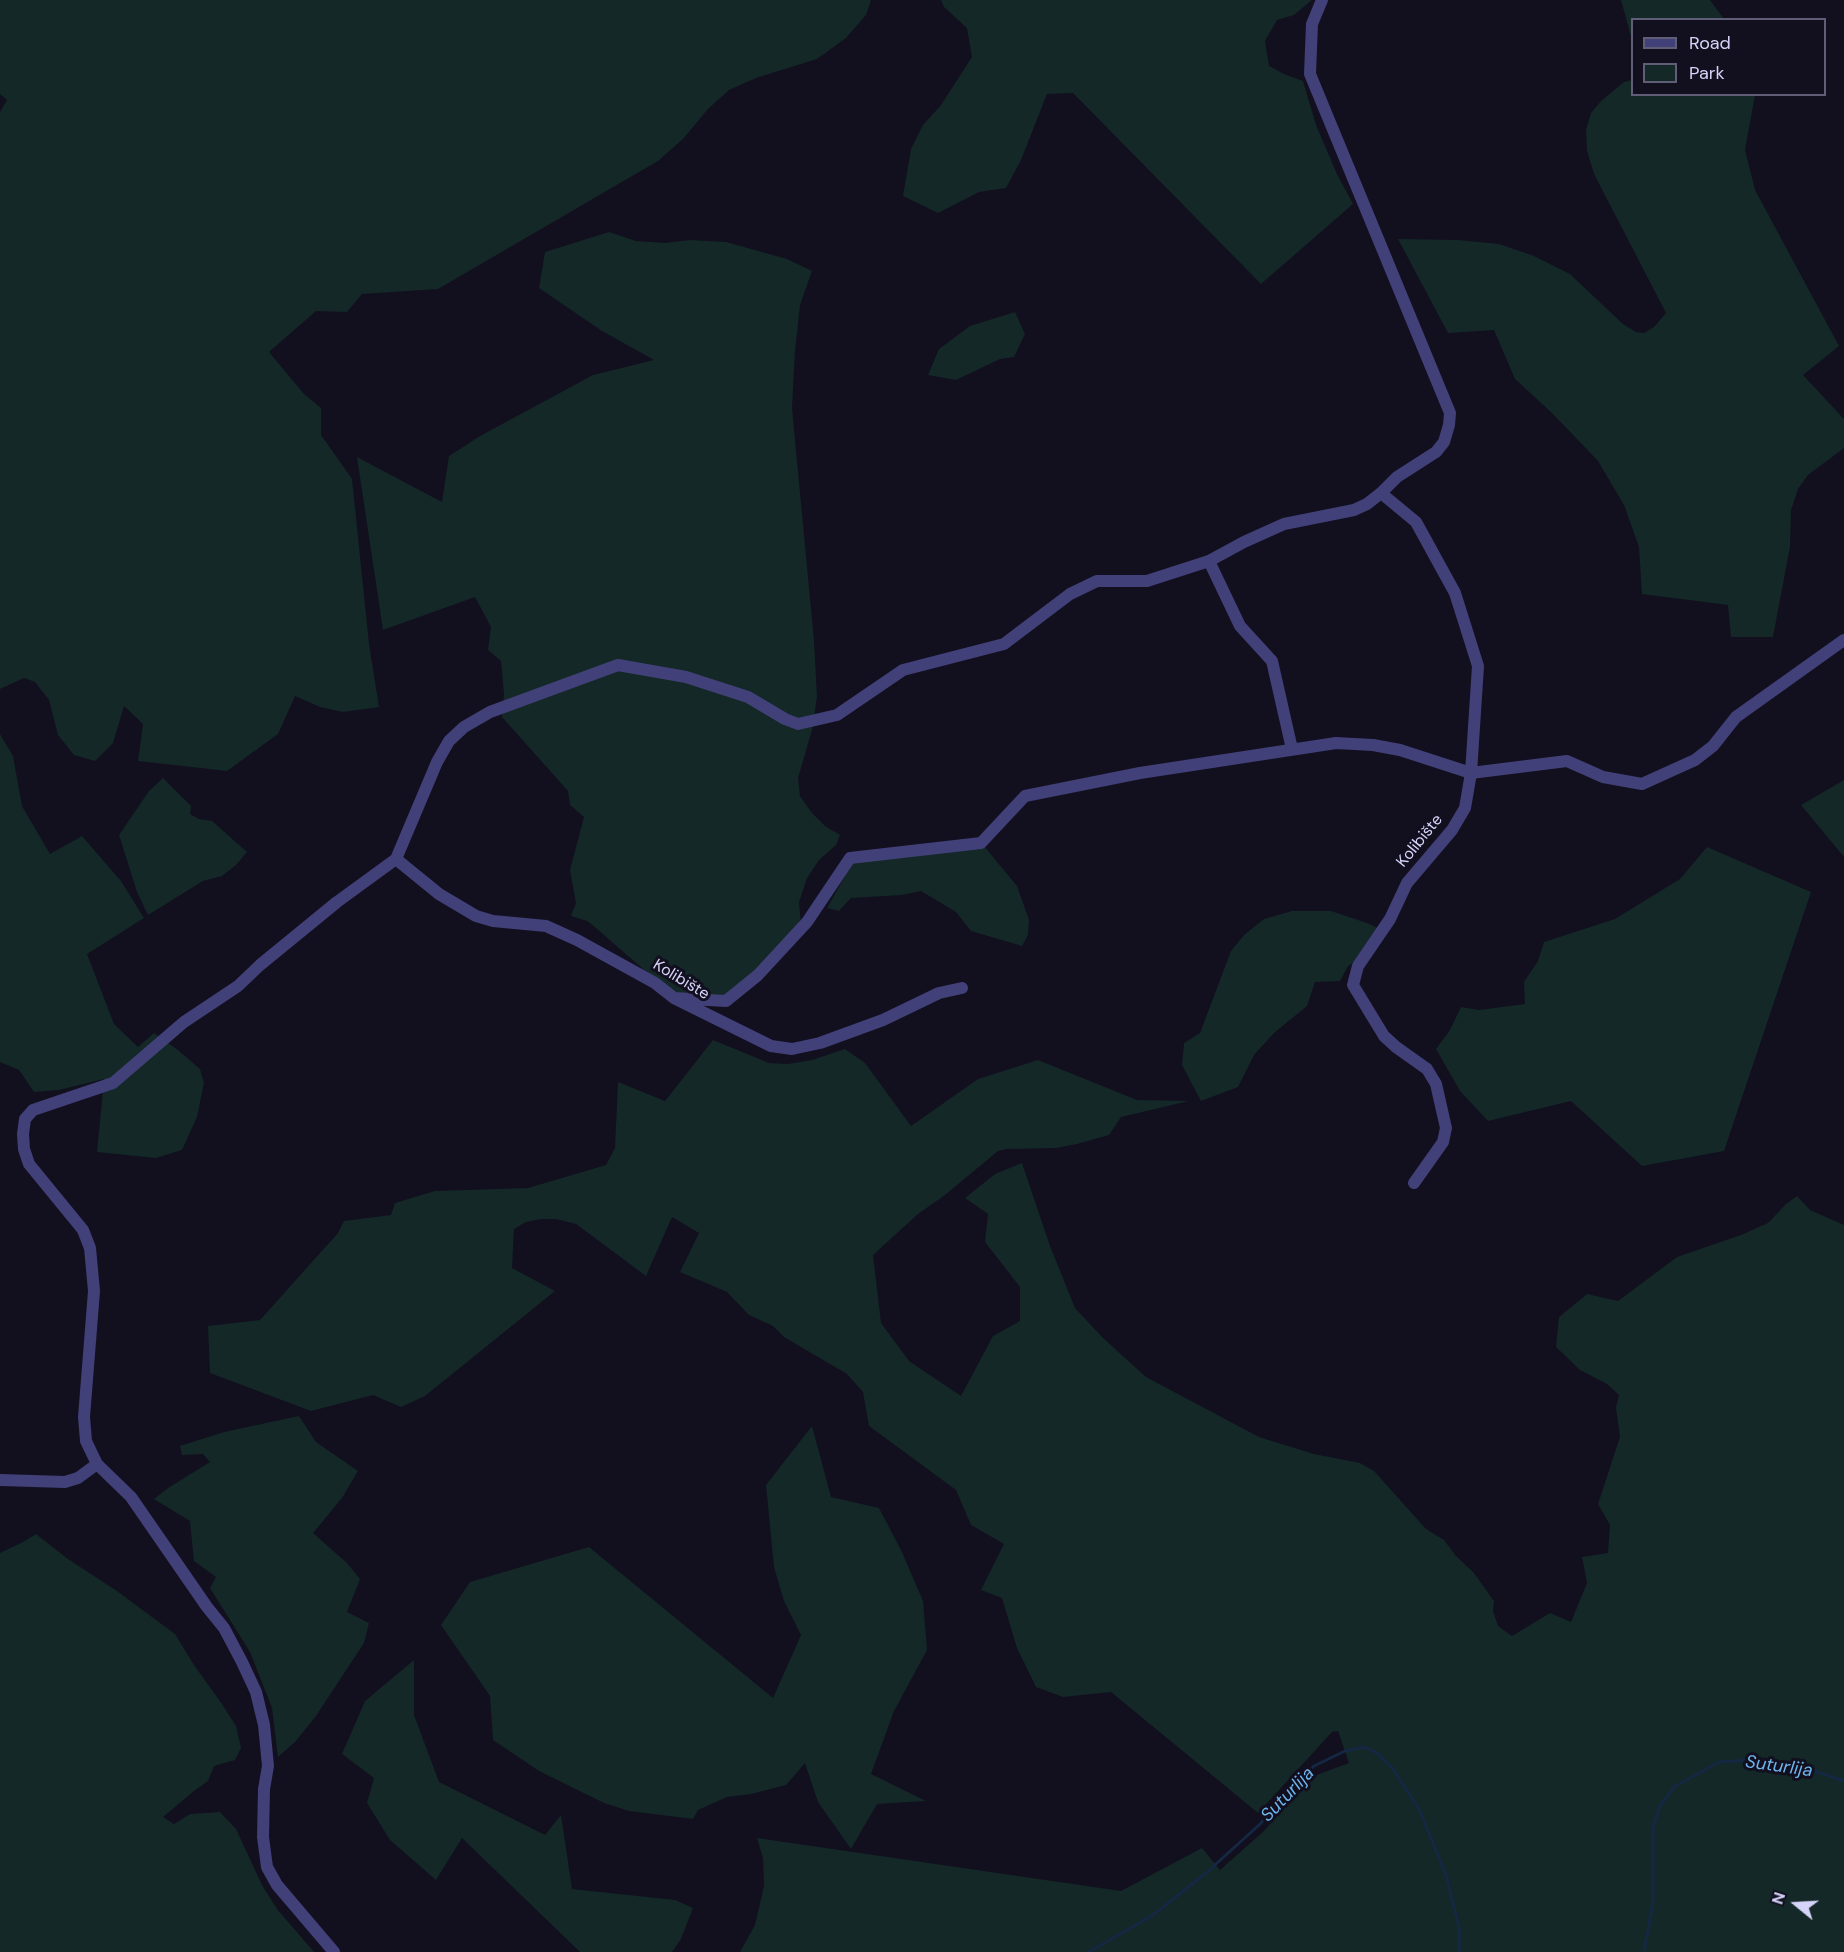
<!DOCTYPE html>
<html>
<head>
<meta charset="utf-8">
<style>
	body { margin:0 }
	#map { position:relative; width:1844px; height:1952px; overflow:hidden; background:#120f1f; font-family:"DM Sans",sans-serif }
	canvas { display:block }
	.legend { position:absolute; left:1631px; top:18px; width:195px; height:78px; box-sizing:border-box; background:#120f1f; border:2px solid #605d76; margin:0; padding:8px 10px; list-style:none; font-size:18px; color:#d6d3f9 }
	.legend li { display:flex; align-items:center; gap:12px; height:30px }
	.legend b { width:30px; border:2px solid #605d76 }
	.north { position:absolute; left:1766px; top:1874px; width:60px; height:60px; -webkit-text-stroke:4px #120f1f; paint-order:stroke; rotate:288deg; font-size:16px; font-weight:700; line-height:24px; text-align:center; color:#d6d3f9 }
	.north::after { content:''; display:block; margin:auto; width:21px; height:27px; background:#d6d3f9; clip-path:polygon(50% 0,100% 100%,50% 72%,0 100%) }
</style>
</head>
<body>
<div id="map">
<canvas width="1844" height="1952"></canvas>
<ul class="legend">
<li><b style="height:8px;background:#414078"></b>Road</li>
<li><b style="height:16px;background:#132827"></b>Park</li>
</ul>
<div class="north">N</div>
</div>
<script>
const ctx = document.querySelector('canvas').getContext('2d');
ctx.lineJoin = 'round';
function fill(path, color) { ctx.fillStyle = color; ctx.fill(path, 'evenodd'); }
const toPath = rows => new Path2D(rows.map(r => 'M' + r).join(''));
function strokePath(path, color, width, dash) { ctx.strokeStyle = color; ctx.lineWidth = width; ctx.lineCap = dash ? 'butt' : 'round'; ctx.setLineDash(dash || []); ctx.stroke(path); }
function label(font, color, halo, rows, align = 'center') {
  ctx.font = font + ' "DM Sans",sans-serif'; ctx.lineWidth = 6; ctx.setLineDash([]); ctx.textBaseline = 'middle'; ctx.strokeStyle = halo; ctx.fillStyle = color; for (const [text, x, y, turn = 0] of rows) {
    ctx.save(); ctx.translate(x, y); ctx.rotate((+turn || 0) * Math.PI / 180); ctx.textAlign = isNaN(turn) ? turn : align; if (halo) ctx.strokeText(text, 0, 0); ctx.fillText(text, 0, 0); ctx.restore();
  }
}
const green = toPath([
	[0,0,871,0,866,15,846,38,817,59,756,78,729,90,708,109,683,139,658,161,438,289,362,294,347,312,316,311,269,352,304,394,321,408,321,435,352,479,369,644,379,707,343,712,320,707,295,696,278,734,227,771,138,761,143,724,124,706,113,743,95,761,74,755,58,735,49,700,35,682,24,678,0,689,0,112,7,100,0,94],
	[941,0,1312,0,1294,15,1277,20,1265,41,1269,66,1284,74,1303,81,1316,125,1337,174,1353,204,1261,284,1073,93,1047,94,1021,160,1006,188,979,192,938,213,903,196,911,149,923,125,941,105,972,57,967,28,944,7],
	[1621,0,1710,0,1724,19,1632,20,1632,40],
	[1632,80,1632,94,1755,95,1745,150,1755,190,1839,346,1803,375,1844,419,1844,448,1808,475,1798,489,1791,510,1790,547,1773,637,1731,637,1728,605,1642,594,1639,547,1624,505,1598,461,1552,413,1515,379,1494,330,1448,333,1398,239,1458,240,1499,244,1534,256,1570,274,1623,324,1636,332,1644,333,1654,327,1666,313,1594,174,1587,151,1586,130,1591,113,1601,101,1624,82],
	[609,232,636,241,665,243,690,240,726,242,787,259,812,271,800,305,795,351,792,408,814,641,817,697,812,730,798,778,800,796,812,813,825,826,840,835,836,845,819,860,807,878,799,902,801,924,729,1003,675,993,651,976,596,928,587,921,571,916,576,903,570,870,584,817,570,805,568,791,502,717,504,694,501,661,488,650,491,627,475,597,383,630,357,457,442,502,449,456,480,436,593,375,654,360,602,331,539,288,545,252],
	[1015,312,1025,334,1014,357,1000,359,956,380,928,375,939,349,970,326],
	[0,734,13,756,22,806,50,854,82,836,121,881,144,918,87,954,114,1024,138,1047,154,1033,178,1050,200,1069,204,1083,197,1117,182,1150,156,1158,97,1152,104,1079,59,1090,34,1092,19,1070,0,1062],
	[163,778,191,806,190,814,199,819,212,821,247,852,236,865,222,876,203,881,148,915,137,892,119,835,149,791],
	[1844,780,1844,857,1801,805],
	[984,846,1017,886,1029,920,1028,935,1022,946,971,931,956,912,921,891,902,895,851,898,839,911,827,908,853,862],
	[1707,847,1811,892,1724,1151,1642,1166,1571,1101,1488,1121,1460,1091,1436,1049,1450,1030,1461,1007,1479,1010,1525,1004,1524,982,1538,961,1544,942,1615,919,1680,879],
	[1292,911,1331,911,1367,923,1380,929,1361,958,1348,966,1340,981,1315,982,1307,1006,1274,1033,1254,1055,1238,1087,1201,1101,1182,1065,1184,1043,1200,1033,1231,951,1244,935,1264,919],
	[713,1040,769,1063,788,1064,812,1060,845,1049,865,1063,911,1126,978,1079,1038,1060,1137,1100,1189,1101,1121,1117,1109,1135,1077,1144,1056,1148,1006,1149,998,1151,945,1195,918,1214,873,1255,881,1323,909,1361,961,1396,993,1336,1020,1321,1020,1287,985,1242,988,1214,965,1198,995,1174,1022,1163,1050,1246,1075,1308,1102,1337,1146,1377,1259,1437,1314,1454,1360,1463,1374,1471,1426,1529,1444,1540,1456,1556,1474,1573,1494,1601,1493,1611,1498,1626,1512,1636,1550,1613,1571,1622,1587,1583,1582,1557,1608,1553,1610,1525,1598,1504,1620,1437,1616,1408,1619,1395,1607,1384,1580,1370,1556,1347,1559,1317,1587,1294,1618,1301,1677,1257,1741,1235,1768,1223,1786,1204,1797,1196,1810,1210,1844,1225,1844,1952,740,1952,755,1925,764,1886,763,1858,757,1838,1121,1891,1202,1848,1220,1870,1264,1831,1311,1777,1349,1763,1338,1731,1332,1732,1258,1813,1111,1692,1063,1697,1036,1687,1017,1648,1002,1598,981,1590,1004,1544,971,1525,956,1490,869,1426,863,1392,847,1374,784,1337,773,1326,749,1315,727,1292,680,1272,699,1233,672,1217,646,1276,576,1224,556,1219,541,1219,526,1222,514,1229,512,1268,555,1291,425,1396,401,1407,373,1395,311,1411,210,1373,208,1326,260,1320,338,1233,344,1221,391,1215,395,1203,435,1191,528,1188,606,1165,615,1148,618,1082,665,1101],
	[299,1416,316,1442,358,1471,342,1498,313,1533,347,1563,360,1579,347,1612,369,1623,364,1643,316,1716,295,1742,278,1757,272,1708,250,1652,210,1588,216,1577,194,1561,190,1521,154,1499,168,1488,210,1462,203,1454,182,1455,180,1446,224,1432],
	[812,1426,831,1497,879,1508,902,1552,923,1601,927,1650,894,1711,871,1774,926,1801,877,1804,851,1849,818,1802,805,1763,786,1785,751,1794,727,1797,698,1810,693,1819,629,1811,604,1803,539,1771,493,1740,490,1696,441,1625,470,1582,589,1547,773,1698,801,1635,784,1601,774,1567,766,1485],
	[36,1534,68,1559,117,1591,175,1634,194,1665,222,1704,236,1726,241,1748,235,1760,214,1766,208,1781,194,1791,163,1817,174,1824,190,1814,220,1812,236,1829,262,1885,277,1909,314,1952,0,1952,0,1553,23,1542],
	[414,1660,414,1715,439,1782,545,1835,561,1815,572,1889,675,1900,693,1908,681,1939,672,1952,580,1952,462,1838,436,1880,390,1840,367,1803,374,1778,342,1754,365,1701]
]);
const stream = toPath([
	[1089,1952,1153,1915,1206,1873,1259,1825,1314,1766,1345,1751,1364,1747,1377,1753,1393,1769,1419,1809,1446,1875,1459,1927,1459,1952],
	[1644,1952,1653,1902,1653,1826,1660,1806,1674,1787,1719,1762,1751,1760,1809,1769,1844,1781]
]);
const minor = toPath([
	[1381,493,1416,522,1455,593,1478,666,1471,773,1465,808,1452,830,1407,883,1390,919,1358,966,1353,985,1384,1036,1396,1047,1427,1069,1436,1084,1446,1128,1443,1142,1414,1183],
	[1209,561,1240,626,1272,661,1292,749],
	[396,859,439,894,476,916,493,921,546,926,577,940,655,983,674,998,771,1046,792,1049,820,1043,883,1020,939,993,962,988],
	[674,998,726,1001,758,975,807,922,850,858,981,843,1025,796,1140,773,1336,743,1373,745,1400,750,1471,773,1567,761,1603,777,1642,784,1695,760,1713,746,1736,717,1844,640],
	[0,1480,65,1482,78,1478,97,1464],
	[334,1952,277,1885,267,1867,263,1837,264,1789,268,1766,264,1725,256,1692,242,1662,224,1628,207,1607,131,1497,97,1464,86,1441,84,1417,94,1291,90,1248,83,1230,29,1164,24,1149,23,1134,25,1119,33,1110,113,1083,184,1022,238,986,260,965,337,902,396,859,437,762,449,741,464,727,490,712,618,665,686,677,748,697,785,719,798,724,837,715,903,670,1004,644,1070,594,1097,581,1147,581,1209,561,1244,542,1284,524,1354,510,1367,504,1381,493,1397,477,1436,452,1444,442,1449,425,1450,413,1310,74,1312,24,1322,0]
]);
const streetNames = [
	["Kolibište",1420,841,-51],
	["Kolibište",681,980,31]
];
const waterNames = [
	["Suturlija",1779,1767,8],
	["Suturlija",1288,1795,-46]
];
fill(green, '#132827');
strokePath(stream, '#152843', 3);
strokePath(minor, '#414078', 12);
label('16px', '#d6d3f9', '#120f1f', streetNames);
label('italic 18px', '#6eb5ed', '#120f1f', waterNames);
</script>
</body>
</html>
